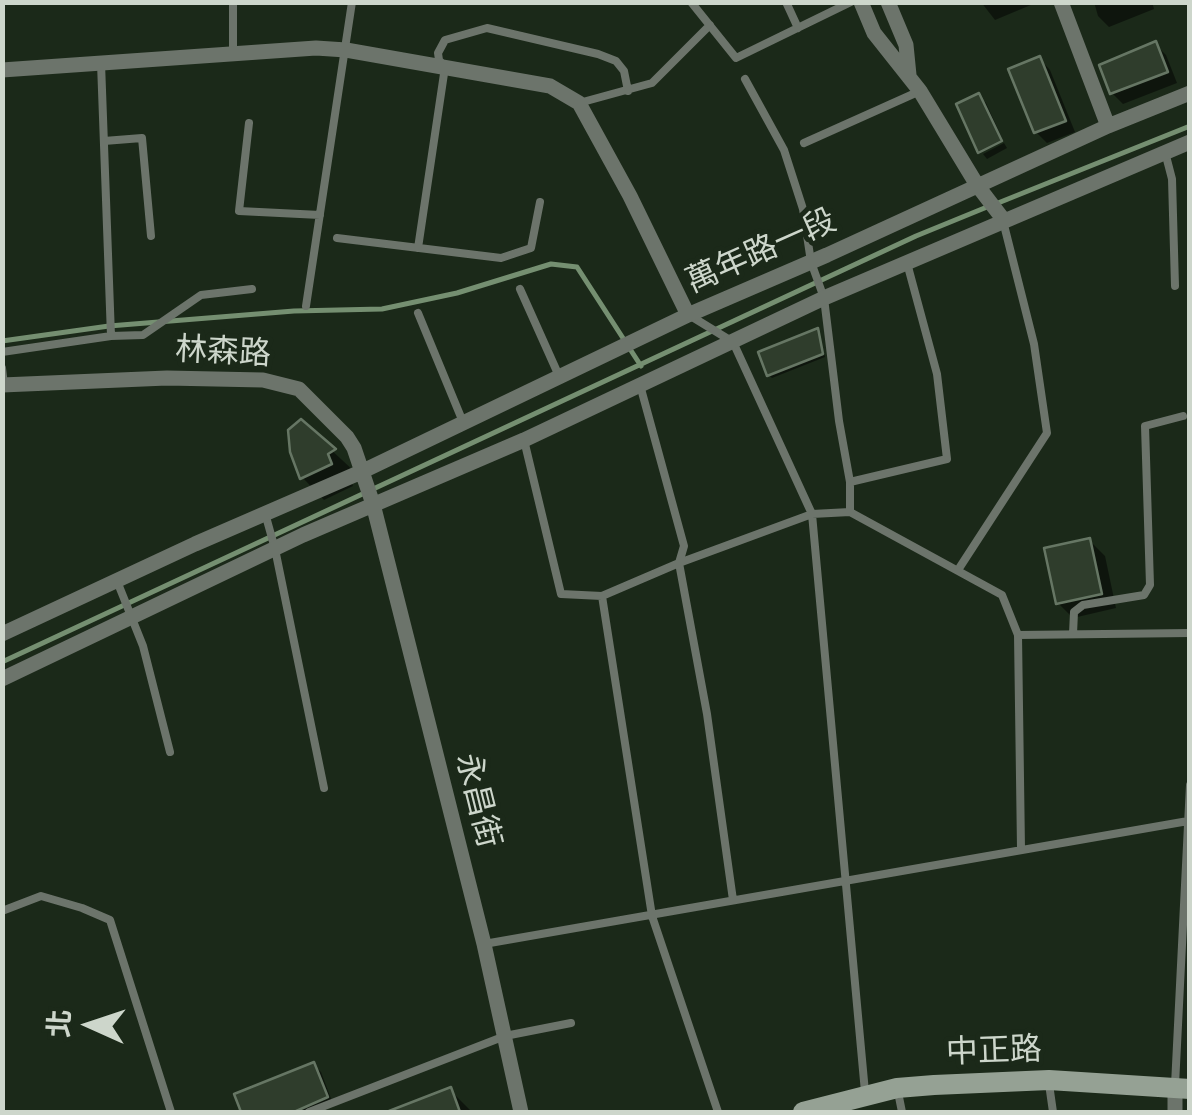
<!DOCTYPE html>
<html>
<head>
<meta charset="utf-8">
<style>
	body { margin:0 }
	#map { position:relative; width:1192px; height:1115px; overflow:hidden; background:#1b2919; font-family:"Nunito Sans","Noto Sans TC",sans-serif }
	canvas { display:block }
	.frame { position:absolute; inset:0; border:5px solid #cdd6cb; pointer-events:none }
	.north { position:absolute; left:40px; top:975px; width:100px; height:100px; -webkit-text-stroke:8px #1b2919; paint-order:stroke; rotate:273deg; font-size:28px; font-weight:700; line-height:40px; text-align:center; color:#cdd6cb }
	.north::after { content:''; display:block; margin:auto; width:35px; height:45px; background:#cdd6cb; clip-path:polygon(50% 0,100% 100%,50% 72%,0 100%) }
</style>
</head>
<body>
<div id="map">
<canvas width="1192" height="1115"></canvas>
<div class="frame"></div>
<div class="north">北</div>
</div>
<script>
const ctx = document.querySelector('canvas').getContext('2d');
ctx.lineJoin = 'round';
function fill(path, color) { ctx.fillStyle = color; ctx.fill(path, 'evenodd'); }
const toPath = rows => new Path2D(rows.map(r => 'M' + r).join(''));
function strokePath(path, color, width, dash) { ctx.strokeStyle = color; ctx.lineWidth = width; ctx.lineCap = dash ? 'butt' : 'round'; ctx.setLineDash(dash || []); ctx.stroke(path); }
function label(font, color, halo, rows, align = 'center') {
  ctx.font = font + ' "Nunito Sans","Noto Sans TC",sans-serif'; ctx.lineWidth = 10; ctx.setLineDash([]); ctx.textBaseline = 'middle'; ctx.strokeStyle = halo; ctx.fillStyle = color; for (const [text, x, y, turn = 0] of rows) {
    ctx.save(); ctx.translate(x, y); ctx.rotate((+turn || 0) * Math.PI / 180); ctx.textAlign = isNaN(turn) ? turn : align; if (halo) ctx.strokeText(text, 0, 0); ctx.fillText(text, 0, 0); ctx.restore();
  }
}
const shadow = toPath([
	[981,2,1038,2,995,20],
	[1094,2,1152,2,1154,9,1109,27,1098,16],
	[1155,44,1166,55,1177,83,1123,104,1112,93],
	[1040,59,1050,70,1075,132,1047,143,1036,132],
	[979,96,986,103,1002,138,980,150],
	[1004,143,1007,148,987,159,983,154],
	[818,331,825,357,772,378,769,375],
	[301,422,355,472,349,476,353,486,324,500,302,477],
	[1090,541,1105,556,1116,608,1073,618,1058,603],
	[314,1065,321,1072,333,1104,312,1112,244,1112,237,1096],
	[450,1090,472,1112,397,1112]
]);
const stream = toPath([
	[998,203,1190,126],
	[2,341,109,326,294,311,382,309,457,293,551,264,577,267,641,366],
	[2,662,916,236,987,207]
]);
const building = toPath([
	[1156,41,1168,72,1110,94,1099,65,1156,41],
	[1040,56,1066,121,1034,133,1008,69,1040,56],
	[979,93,1002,141,978,153,956,104,979,93],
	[818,328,823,354,767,376,758,352,818,328],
	[301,419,336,449,328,454,332,464,300,479,290,452,288,430,301,419],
	[1090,538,1102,594,1056,604,1044,548,1090,538],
	[314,1062,328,1097,294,1112,241,1112,234,1094,314,1062],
	[451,1087,460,1112,389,1112,389,1111,451,1087]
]);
const lane = toPath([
	[691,2,736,58,851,2],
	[786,2,798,28],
	[233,53,233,2],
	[101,63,111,336],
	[745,79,784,150,803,209,811,262,824,298,839,421,850,482,850,512],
	[579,103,652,83,710,25],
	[249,123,239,211,320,215],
	[104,141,142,138,151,236],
	[804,143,920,91],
	[1165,152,1172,179,1175,286],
	[337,238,501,258,531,248,540,202],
	[418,248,445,67,439,60,438,53,445,40,487,28,598,54,616,61,624,71,628,91],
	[520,289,559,376],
	[306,306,352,2],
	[418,313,463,422],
	[689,315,733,342,812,514,865,1092],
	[2,352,111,336,143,335,201,295,252,289],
	[2,368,4,385],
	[640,385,684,546,679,563,707,714,733,900],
	[524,440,561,594,602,596,679,563,812,514,850,512,1002,595,1018,635,1021,849],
	[850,482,947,459,937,374,907,263],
	[265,513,275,549,324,788],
	[958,570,1047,433,1034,344,1003,221],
	[117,581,143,646,170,752],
	[602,596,652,916,718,1112],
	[1073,634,1074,612,1083,605,1144,595,1150,585,1145,426,1183,416],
	[1018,635,1190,633],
	[2,911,41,896,82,908,110,920,171,1112],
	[484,944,1188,821],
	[1049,1084,1053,1112],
	[1175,1085,1190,785],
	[898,1092,902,1112],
	[309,1112,505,1036,571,1023]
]);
const street = toPath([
	[861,2,874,33,920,91,977,185,1003,219],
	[888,2,906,45,909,75],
	[1061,2,1108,126],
	[2,70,316,48,346,50,550,86,579,103,630,196,688,315],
	[2,385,167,378,263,380,299,389,347,437,354,448,373,504,484,944,521,1112],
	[2,634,195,544,361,472,688,315,827,255,1108,126,1190,93],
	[2,679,303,535,524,440,824,298,1190,142],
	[1175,1088,1175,1112]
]);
const secondary = toPath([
	[803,1112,897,1088,934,1085,1049,1080,1190,1089]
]);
const streetNames = [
	["萬年路一段",762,253,-24],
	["林森路",223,354,3],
	["永昌街",476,801,76],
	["中正路",994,1053,-2]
];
fill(shadow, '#0007');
strokePath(stream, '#758f71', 5);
fill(building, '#2f3d2c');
strokePath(building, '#667664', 2.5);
strokePath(lane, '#6c746b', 8);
strokePath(street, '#6c746b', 15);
strokePath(secondary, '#95a194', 20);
label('32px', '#cdd6cb', '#1b2919', streetNames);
</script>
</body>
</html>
